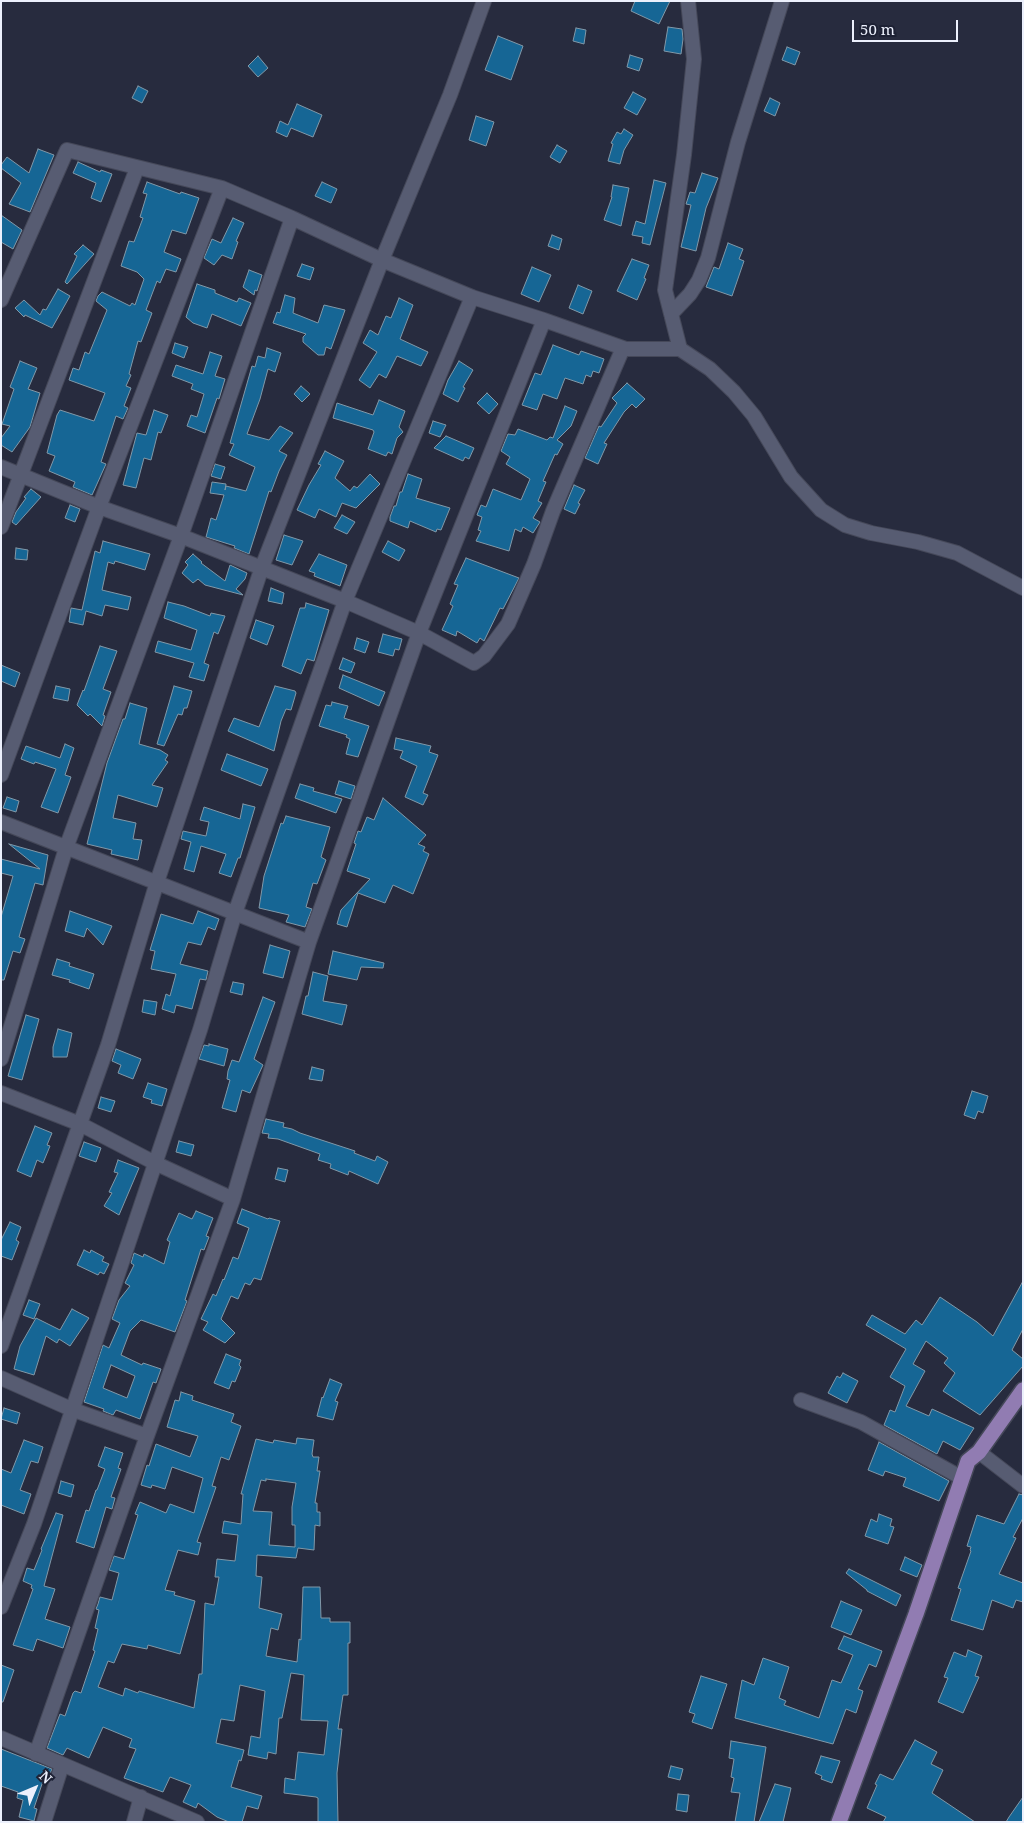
<!DOCTYPE html>
<html>
<head>
<meta charset="utf-8">
<style>
	body { margin:0 }
	#map { position:relative; width:1024px; height:1823px; overflow:hidden; background:#272b3e; font-family:"Noto Serif",serif }
	canvas { display:block }
	.frame { position:absolute; inset:0; border:2px solid #ecf0fc; pointer-events:none }
	.north { position:absolute; left:10px; top:1763px; width:50px; height:50px; -webkit-text-stroke:4px #1d2134; paint-order:stroke; rotate:45deg; font-size:14px; font-weight:700; line-height:20px; text-align:center; color:#ecf0fc }
	.north::after { content:''; display:block; margin:auto; width:18px; height:22px; background:#ecf0fc; clip-path:polygon(50% 0,100% 100%,50% 72%,0 100%) }
	.scale { position:absolute; left:852px; top:20px; width:106px; height:22px; box-sizing:border-box; border:2px solid #ecf0fc; border-top:0; padding-left:6px; font-size:15px; line-height:18px; white-space:nowrap; color:#ecf0fc; -webkit-text-stroke:4px #1d2134; paint-order:stroke }
</style>
</head>
<body>
<div id="map">
<canvas width="1024" height="1823"></canvas>
<div class="frame"></div>
<div class="north">N</div>
<div class="scale">50 m</div>
</div>
<script>
const ctx = document.querySelector('canvas').getContext('2d');
ctx.lineJoin = 'round';
function fill(path, color) { ctx.fillStyle = color; ctx.fill(path, 'evenodd'); }
const toPath = rows => new Path2D(rows.map(r => 'M' + r).join(''));
function strokePath(path, color, width, dash) { ctx.strokeStyle = color; ctx.lineWidth = width; ctx.lineCap = dash ? 'butt' : 'round'; ctx.setLineDash(dash || []); ctx.stroke(path); }
const building = toPath([
	[635,1,670,1,659,24,631,11,635,1],
	[668,27,682,29,683,39,681,54,664,51,668,27],
	[576,28,586,30,584,44,573,41,576,28],
	[498,36,523,46,511,80,485,70,498,36],
	[787,47,800,52,795,65,782,60,787,47],
	[630,55,643,59,639,71,627,67,630,55],
	[258,56,268,68,258,77,248,66,258,56],
	[138,86,148,91,142,103,132,98,138,86],
	[633,92,646,99,637,115,624,108,633,92],
	[770,98,780,103,775,116,764,111,770,98],
	[297,104,322,115,313,137,291,128,287,137,276,132,280,121,288,125,297,104],
	[476,116,494,122,486,146,469,140,476,116],
	[624,129,633,135,624,150,620,164,608,161,613,144,611,143,617,132,621,134,624,129],
	[557,145,567,151,560,163,550,157,557,145],
	[38,149,54,155,30,212,9,204,21,183,1,168,1,165,7,157,29,173,38,149],
	[78,162,100,172,101,170,112,174,101,202,91,198,96,183,73,173,78,162],
	[702,173,718,178,706,208,696,251,681,247,691,205,686,204,690,192,695,193,702,173],
	[654,180,666,183,650,245,642,243,643,237,632,235,636,221,645,224,654,180],
	[147,182,180,194,181,192,199,198,186,234,172,230,164,252,181,259,176,272,166,269,160,283,157,281,146,310,152,313,141,342,138,341,129,374,131,375,126,386,131,388,124,406,128,408,123,419,116,416,101,462,106,464,92,495,73,487,75,482,49,471,55,456,47,453,57,415,60,410,94,421,105,393,69,380,73,368,79,370,85,352,89,354,107,310,96,301,98,296,102,292,130,306,132,303,135,305,144,279,137,272,121,266,129,241,134,242,143,218,140,217,147,194,143,193,147,182],
	[322,182,337,189,331,203,315,196,322,182],
	[613,185,629,188,621,226,604,220,612,197,611,197,613,185],
	[1,215,22,230,13,249,1,242,1,215],
	[233,218,244,223,236,241,238,242,232,259,222,255,214,265,204,258,212,239,221,243,233,218],
	[552,235,562,239,559,250,548,246,552,235],
	[728,243,743,249,739,259,744,261,732,296,706,287,714,267,719,269,728,243],
	[83,245,94,254,67,284,65,282,77,256,74,254,83,245],
	[632,259,649,265,644,278,646,279,637,300,617,291,632,259],
	[302,264,314,268,310,280,297,276,302,264],
	[532,267,551,275,539,302,521,294,532,267],
	[249,270,262,275,257,291,255,290,254,295,243,287,249,270],
	[197,284,215,290,215,293,237,302,239,298,251,303,241,326,212,314,207,328,193,323,186,317,197,284],
	[578,285,592,291,583,314,569,308,578,285],
	[58,289,70,296,52,328,25,315,24,317,15,308,24,300,40,315,43,309,46,310,58,289],
	[285,295,295,298,293,313,318,323,324,305,345,310,331,349,326,347,324,355,318,355,303,342,303,337,306,334,273,323,277,312,280,313,285,295],
	[399,298,413,305,400,339,428,352,421,366,397,356,386,378,379,374,370,388,359,380,377,352,363,343,370,330,378,335,386,316,391,318,399,298],
	[175,343,188,347,184,358,172,353,175,343],
	[553,345,579,355,581,351,604,359,599,373,593,371,591,377,586,375,583,384,565,378,557,399,543,394,537,410,522,405,535,373,541,375,553,345],
	[267,348,281,353,275,372,268,369,260,399,247,434,269,440,280,426,293,433,279,451,287,455,279,471,271,492,269,491,249,554,234,548,235,546,206,537,211,518,216,520,224,495,210,493,212,482,226,484,225,490,226,486,246,491,255,467,229,455,234,444,230,443,252,366,255,367,258,356,265,358,267,348],
	[210,352,222,356,215,376,225,379,219,399,217,398,205,433,187,426,191,415,197,417,204,394,191,389,193,384,172,376,176,365,203,374,210,352],
	[20,361,37,368,28,389,40,393,30,427,12,452,1,445,1,438,10,426,2,424,14,389,10,387,20,361],
	[459,361,473,370,463,387,465,388,458,402,443,394,448,380,459,361],
	[627,383,645,399,636,408,632,404,624,412,604,443,607,444,598,464,585,458,599,426,601,427,617,403,612,398,627,383],
	[301,386,310,394,302,402,294,394,301,386],
	[487,393,498,404,489,414,477,403,487,393],
	[379,400,405,411,399,427,403,432,397,438,392,454,388,452,386,456,368,449,374,432,373,430,333,418,337,403,373,415,379,400],
	[565,406,577,411,571,426,557,440,563,444,557,455,555,454,543,481,546,482,538,501,542,503,533,518,540,522,533,533,523,527,521,532,515,529,509,551,476,541,481,531,478,530,482,517,477,515,481,505,486,507,493,489,521,500,530,479,506,464,510,457,501,451,508,434,515,435,518,429,547,440,550,437,553,438,565,406],
	[154,410,168,415,161,433,158,432,151,460,144,458,136,488,123,485,137,433,146,435,154,410],
	[433,421,446,425,440,437,429,433,433,421],
	[446,436,474,448,469,459,465,457,463,461,434,448,446,436],
	[325,451,344,461,335,478,350,491,354,486,357,488,370,474,380,484,356,508,342,503,336,517,319,509,315,518,297,510,309,485,321,465,318,464,325,451],
	[215,464,225,467,221,479,211,476,215,464],
	[408,474,422,479,416,498,450,508,441,530,437,529,436,532,410,521,408,528,390,521,390,517,394,506,396,506,400,492,402,492,408,474],
	[574,485,585,490,578,503,580,504,575,514,564,509,574,485],
	[31,489,41,497,16,525,12,522,16,512,26,498,24,497,31,489],
	[70,505,80,509,75,522,65,518,70,505],
	[342,515,355,522,347,534,334,528,342,515],
	[284,535,303,541,292,565,276,560,284,535],
	[103,541,150,554,145,570,115,561,114,564,108,562,102,590,131,597,128,610,105,605,102,616,86,611,83,625,69,622,71,608,82,610,95,551,100,553,103,541],
	[388,541,405,550,399,561,382,552,388,541],
	[16,548,28,550,27,560,15,559,16,548],
	[193,554,202,562,201,563,225,581,230,565,247,573,245,579,236,589,243,595,205,585,198,579,193,583,182,573,188,565,185,562,193,554],
	[319,554,347,565,340,586,314,576,315,573,309,571,319,554],
	[466,558,519,578,503,609,500,608,484,641,480,638,477,643,457,631,456,636,442,630,453,606,450,604,458,585,454,584,466,558],
	[271,588,284,593,282,604,268,601,271,588],
	[168,602,184,606,210,616,211,613,225,616,218,634,214,632,204,663,209,665,204,681,189,677,194,663,155,652,158,641,191,650,197,630,164,618,168,602],
	[306,603,329,610,314,661,307,659,301,674,282,666,300,608,305,608,306,603],
	[256,620,274,626,267,645,250,638,256,620],
	[383,634,402,639,399,650,395,649,393,656,378,652,383,634],
	[357,638,369,642,365,653,354,649,357,638],
	[100,646,117,651,103,689,111,692,103,715,105,716,102,726,90,714,88,716,77,705,83,690,84,691,100,646],
	[343,658,355,663,351,673,339,669,343,658],
	[1,665,20,673,15,687,1,681,1,665],
	[343,675,385,692,379,706,339,688,343,675],
	[56,686,70,689,68,701,53,698,56,686],
	[174,686,192,691,187,708,184,708,182,715,178,714,164,746,157,744,174,686],
	[275,686,295,691,296,693,291,710,286,709,281,721,274,751,228,731,234,718,259,727,275,686],
	[332,702,348,706,344,718,369,726,358,757,346,754,350,739,346,737,347,735,319,726,326,705,331,706,332,702],
	[130,703,147,708,139,744,160,750,168,755,165,760,168,762,152,785,163,788,157,807,118,795,113,818,136,823,133,839,142,840,138,860,111,854,112,850,87,844,107,763,123,719,125,719,130,703],
	[396,738,431,746,429,752,438,755,423,793,428,795,423,805,405,797,417,766,400,758,403,751,394,749,396,738],
	[65,744,74,748,65,775,71,777,58,813,41,807,56,769,35,762,34,764,21,759,26,746,60,758,65,744],
	[227,754,268,769,261,786,221,770,227,754],
	[339,781,355,786,351,799,335,794,339,781],
	[300,784,314,788,313,791,342,799,336,813,295,798,300,784],
	[7,797,19,801,16,812,3,808,7,797],
	[383,798,426,835,418,844,425,847,423,851,429,854,413,894,393,885,385,903,358,893,347,927,337,924,341,910,370,879,347,871,356,844,354,843,358,831,361,832,367,817,374,820,383,798],
	[243,804,255,807,240,858,238,858,231,877,219,873,226,854,201,846,194,872,184,869,191,842,181,839,183,831,206,836,209,822,200,820,204,807,240,819,243,804],
	[286,816,330,827,321,857,326,860,317,884,313,883,306,907,312,909,305,927,286,922,289,915,259,908,264,876,281,823,283,824,286,816],
	[9,844,48,855,43,885,35,883,19,937,25,939,20,953,13,951,4,980,1,980,1,917,13,876,1,873,1,859,40,869,9,844],
	[70,911,112,926,103,945,87,928,84,937,65,931,70,911],
	[198,911,219,919,215,930,208,927,201,945,188,942,180,964,208,971,206,980,200,979,192,1009,176,1005,174,1013,162,1009,166,994,170,996,176,974,151,969,155,951,150,950,161,914,193,924,198,911],
	[270,945,290,951,283,978,263,973,270,945],
	[333,951,384,963,383,968,361,967,357,980,328,974,333,951],
	[57,959,70,963,69,966,94,974,89,989,69,982,70,980,52,975,57,959],
	[313,972,328,976,323,1001,347,1005,342,1025,302,1014,306,996,308,996,313,972],
	[233,982,244,984,242,995,230,992,233,982],
	[263,997,275,1002,254,1059,263,1065,250,1093,242,1090,236,1112,222,1108,230,1080,227,1079,228,1071,232,1060,239,1062,263,997],
	[144,1000,157,1002,155,1015,142,1012,144,1000],
	[26,1015,39,1019,22,1080,8,1076,26,1015],
	[58,1029,72,1033,67,1057,53,1057,53,1047,58,1029],
	[209,1044,228,1049,224,1066,199,1059,204,1045,209,1046,209,1044],
	[116,1049,141,1059,133,1079,118,1073,121,1065,112,1061,116,1049],
	[312,1067,324,1070,322,1081,309,1079,312,1067],
	[148,1083,167,1089,162,1106,151,1103,152,1100,143,1097,148,1083],
	[972,1091,988,1096,983,1113,978,1111,975,1119,964,1115,972,1091],
	[101,1097,115,1101,111,1112,98,1108,101,1097],
	[266,1119,284,1123,283,1127,292,1129,300,1133,355,1151,354,1153,375,1161,377,1156,388,1162,378,1184,349,1171,348,1175,330,1168,331,1164,318,1160,320,1154,278,1139,268,1138,269,1134,262,1133,266,1119],
	[35,1126,52,1133,47,1145,50,1146,43,1163,37,1160,31,1177,17,1171,35,1126],
	[179,1141,194,1145,191,1156,176,1152,179,1141],
	[84,1142,101,1148,96,1162,79,1156,84,1142],
	[118,1160,139,1168,119,1215,104,1206,112,1193,109,1192,118,1173,114,1172,118,1160],
	[278,1168,288,1170,285,1182,275,1179,278,1168],
	[242,1209,268,1219,269,1218,280,1221,261,1280,254,1278,250,1285,245,1283,238,1299,231,1296,221,1319,235,1333,225,1343,203,1330,208,1322,201,1319,213,1294,216,1296,223,1279,224,1280,233,1257,238,1259,249,1228,237,1223,242,1209],
	[196,1211,213,1218,206,1236,209,1237,204,1250,201,1249,185,1300,187,1301,175,1332,141,1320,130,1331,121,1355,142,1365,143,1363,161,1369,156,1383,153,1382,140,1419,116,1410,113,1415,103,1411,104,1409,84,1402,103,1345,109,1348,120,1323,112,1319,119,1300,130,1286,125,1283,134,1265,131,1263,134,1253,143,1257,144,1254,164,1264,170,1242,167,1240,179,1213,192,1219,196,1211],
	[111,1365,135,1376,127,1398,103,1388,111,1365],
	[10,1222,21,1227,16,1240,19,1242,12,1260,1,1256,1,1240,10,1222],
	[84,1250,90,1253,91,1250,104,1257,102,1261,109,1264,104,1274,100,1272,98,1275,77,1265,84,1250],
	[1023,1281,1023,1329,1012,1350,1023,1359,1023,1366,980,1415,943,1391,955,1373,944,1363,948,1358,926,1341,913,1364,925,1371,906,1406,929,1416,932,1409,974,1428,960,1450,943,1441,937,1454,884,1425,890,1410,895,1412,905,1386,890,1377,906,1349,866,1325,872,1315,905,1334,916,1320,922,1325,940,1297,977,1322,993,1336,1023,1281],
	[29,1300,40,1304,34,1319,23,1315,29,1300],
	[72,1309,89,1318,70,1346,59,1339,57,1343,46,1336,34,1375,14,1369,20,1346,36,1318,60,1330,72,1309],
	[226,1354,241,1360,239,1365,241,1367,235,1382,232,1381,229,1389,214,1383,226,1354],
	[843,1373,858,1381,847,1403,828,1393,837,1376,840,1378,843,1373],
	[330,1379,342,1384,335,1401,338,1402,333,1420,317,1416,322,1397,323,1398,330,1379],
	[181,1392,193,1396,192,1400,234,1414,231,1422,241,1426,229,1460,221,1457,212,1486,216,1487,197,1542,201,1543,198,1555,178,1550,165,1590,175,1592,174,1595,195,1601,180,1654,148,1645,147,1649,122,1644,114,1663,108,1661,98,1687,123,1696,125,1688,138,1693,139,1691,194,1708,199,1674,202,1674,205,1603,214,1605,219,1577,215,1577,217,1559,235,1561,238,1535,222,1533,224,1521,241,1524,243,1494,241,1494,256,1439,273,1443,274,1440,296,1444,297,1438,314,1440,312,1454,313,1457,319,1457,317,1471,320,1471,315,1503,317,1503,317,1512,320,1512,320,1526,315,1525,314,1550,298,1548,296,1558,257,1555,256,1576,262,1577,259,1608,282,1614,278,1630,271,1628,266,1656,297,1662,299,1639,301,1640,303,1587,320,1587,321,1618,330,1618,330,1622,350,1622,350,1643,348,1643,348,1695,343,1695,338,1729,342,1729,337,1773,338,1822,318,1822,318,1798,316,1797,284,1793,285,1778,295,1780,298,1752,324,1755,328,1721,301,1720,304,1675,291,1673,282,1718,279,1718,276,1754,268,1752,267,1759,248,1755,251,1736,260,1738,265,1691,240,1685,234,1721,221,1719,216,1743,244,1750,241,1761,239,1760,231,1787,262,1796,258,1809,247,1806,242,1822,229,1822,217,1817,198,1803,196,1808,183,1802,191,1785,170,1777,163,1792,124,1778,136,1749,129,1747,132,1739,103,1727,89,1758,67,1748,63,1755,47,1748,60,1714,65,1716,73,1693,75,1691,81,1693,95,1651,93,1650,98,1629,95,1628,99,1610,96,1609,98,1604,100,1597,112,1600,119,1573,109,1570,114,1556,124,1559,138,1515,135,1514,140,1502,166,1513,170,1504,194,1513,203,1478,172,1467,165,1489,152,1485,151,1488,141,1485,147,1465,149,1466,156,1444,190,1457,198,1436,167,1427,175,1400,179,1401,181,1392],
	[266,1479,296,1483,292,1507,292,1525,295,1525,295,1547,269,1545,272,1512,253,1511,261,1480,266,1481,266,1479],
	[4,1408,20,1413,17,1424,1,1419,4,1408],
	[24,1440,43,1447,38,1463,31,1461,20,1490,31,1494,24,1514,1,1505,1,1469,11,1473,24,1440],
	[879,1442,949,1481,939,1501,903,1486,906,1478,885,1471,883,1476,868,1470,879,1442],
	[105,1447,123,1453,118,1468,121,1469,111,1497,115,1498,112,1509,106,1507,94,1548,76,1542,86,1510,89,1511,96,1490,97,1490,105,1469,98,1466,105,1447],
	[61,1481,74,1485,71,1497,58,1493,61,1481],
	[1019,1494,1023,1495,1023,1518,1013,1537,1016,1538,999,1574,1023,1583,1023,1602,1016,1600,1013,1608,992,1600,983,1630,951,1620,961,1589,958,1588,971,1551,970,1550,971,1547,967,1546,977,1515,1004,1524,1019,1494],
	[56,1513,63,1515,44,1586,55,1589,45,1619,70,1627,63,1648,37,1639,33,1651,13,1645,33,1589,31,1588,32,1585,23,1581,27,1568,34,1570,42,1550,41,1549,56,1513],
	[879,1514,892,1519,890,1526,894,1527,888,1544,865,1536,871,1519,877,1522,879,1514],
	[905,1557,922,1565,917,1577,900,1570,905,1557],
	[849,1569,901,1595,896,1606,867,1591,867,1590,846,1573,849,1569],
	[841,1601,862,1610,851,1635,831,1627,841,1601],
	[844,1636,882,1651,876,1667,869,1664,858,1689,863,1691,856,1713,846,1709,833,1744,735,1718,742,1680,754,1685,763,1658,789,1667,779,1698,786,1701,784,1705,819,1718,832,1680,841,1683,853,1655,838,1649,844,1636],
	[968,1650,982,1656,975,1676,979,1677,963,1713,938,1702,948,1678,944,1677,954,1652,966,1657,968,1650],
	[1,1665,14,1670,3,1702,1,1702,1,1665],
	[701,1676,727,1684,712,1729,692,1722,695,1714,689,1712,701,1676],
	[915,1740,937,1752,931,1764,943,1770,932,1793,975,1822,883,1822,886,1817,867,1808,877,1785,875,1784,880,1774,893,1780,915,1740],
	[731,1741,766,1747,754,1822,735,1822,740,1793,731,1792,734,1778,731,1777,734,1759,729,1758,731,1741],
	[1,1749,52,1769,49,1776,45,1775,34,1808,37,1809,34,1821,19,1817,23,1800,17,1798,18,1792,1,1786,1,1749],
	[821,1756,840,1761,832,1783,821,1779,822,1776,815,1773,821,1756],
	[671,1766,683,1769,680,1780,668,1777,671,1766],
	[775,1784,791,1788,783,1822,759,1822,775,1784],
	[678,1794,689,1795,687,1812,676,1810,678,1794],
	[1023,1797,1023,1822,1006,1822,1009,1817,1023,1797]
]);
const street = toPath([
	[1,300,67,150,222,188,292,218,382,260,472,297,544,320,626,349,680,349,710,369,734,392,754,416,791,477,821,510,845,525,871,533,918,542,957,553,1023,588],
	[671,314,690,294,699,280,708,258,738,142,782,1],
	[680,349,665,290,684,155,694,59,688,1],
	[1,467,99,507,181,536,345,601,419,633,474,663,484,656,508,624,534,564,553,511,623,348],
	[1,527,137,168],
	[1,775,99,507,222,188],
	[1,822,309,942],
	[1,1059,66,848,181,536,292,218],
	[1,1093,80,1124,155,1163,233,1199],
	[1,1346,108,1045,157,882,262,567,382,260,450,95,484,1],
	[1,1378,71,1409,147,1436],
	[801,1400,861,1422,962,1478],
	[979,1452,1023,1486],
	[1,1607,34,1524,200,1030,235,913,345,601,472,297],
	[1,1738,197,1822],
	[36,1754,147,1436,233,1199,309,942,419,633,544,320],
	[44,1822,62,1765],
	[134,1822,141,1797]
]);
const primary = toPath([
	[839,1822,916,1614,968,1461,979,1452,1023,1390]
]);
fill(building, '#166695');
strokePath(building, '#8198a8', 1);
strokePath(street, '#454859', 16);
strokePath(primary, '#454859', 18);
strokePath(street, '#575c72', 14);
strokePath(primary, '#917cb2', 15);
</script>
</body>
</html>
